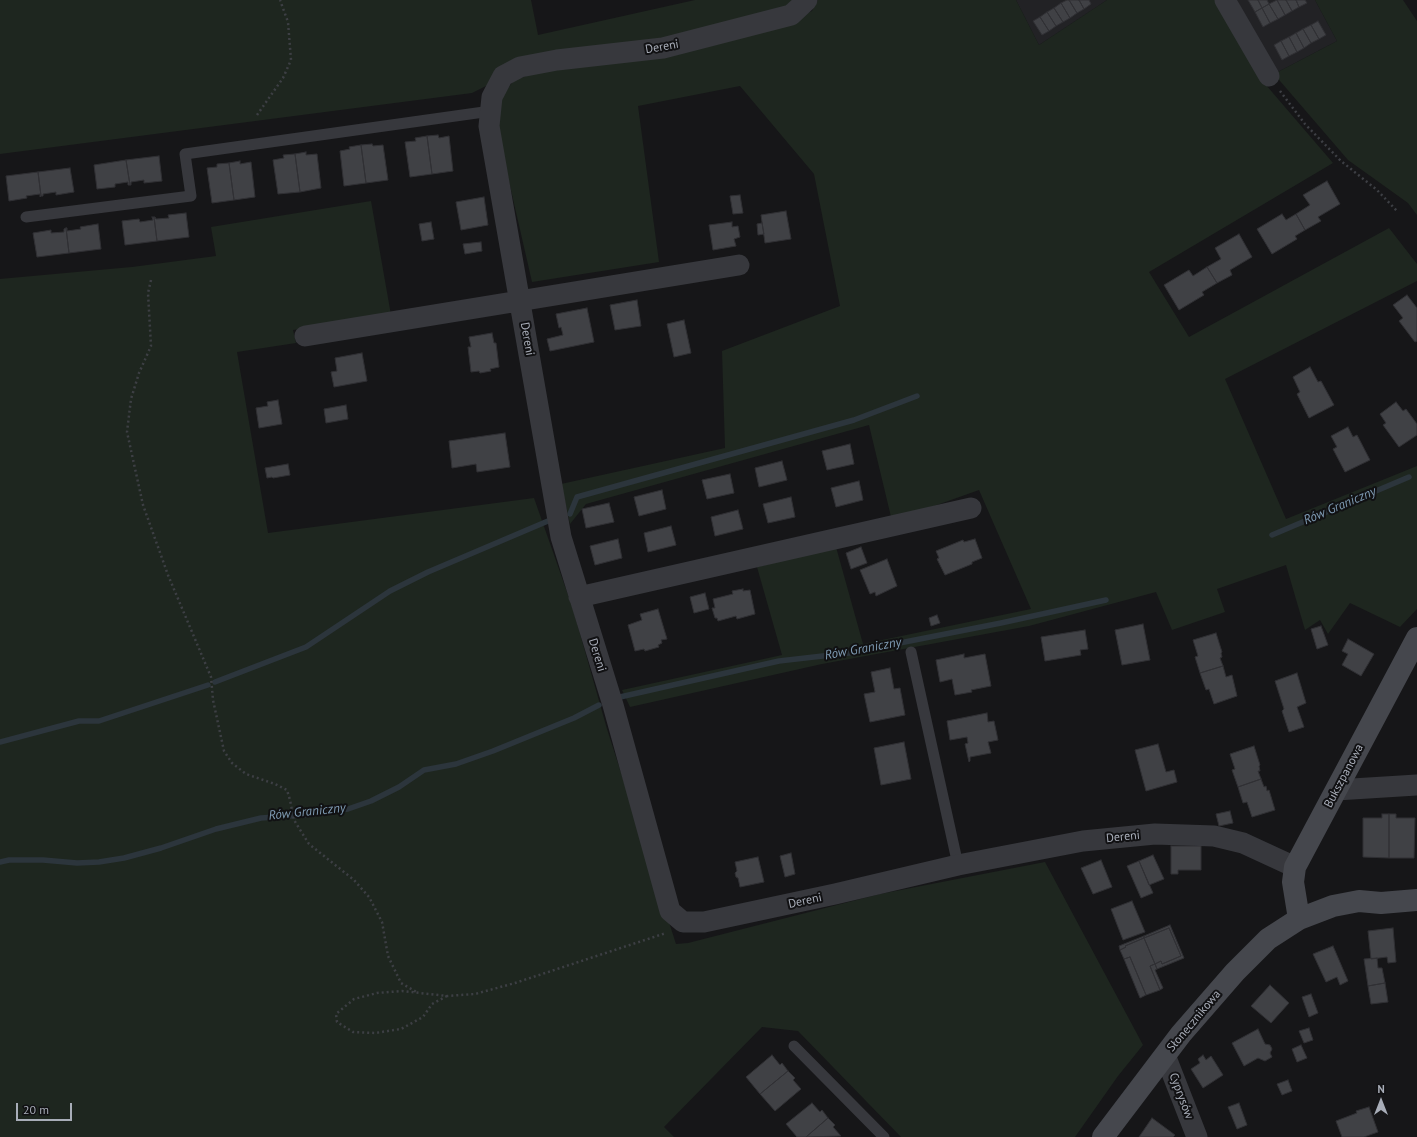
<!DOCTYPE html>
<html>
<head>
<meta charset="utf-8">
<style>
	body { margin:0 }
	#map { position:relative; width:1417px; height:1137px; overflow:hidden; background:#161618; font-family:"PT Sans",sans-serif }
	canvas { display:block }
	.north { position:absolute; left:1361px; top:1081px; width:40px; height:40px; -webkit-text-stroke:3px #111113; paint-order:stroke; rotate:0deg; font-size:11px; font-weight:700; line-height:16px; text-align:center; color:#a8adb8 }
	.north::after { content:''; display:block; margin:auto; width:14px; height:18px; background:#a8adb8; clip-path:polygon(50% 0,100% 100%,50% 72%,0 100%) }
	.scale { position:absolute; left:16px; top:1103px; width:56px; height:18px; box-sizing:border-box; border:2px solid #a8adb8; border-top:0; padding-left:5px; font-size:12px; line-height:14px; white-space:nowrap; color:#a8adb8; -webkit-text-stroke:3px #111113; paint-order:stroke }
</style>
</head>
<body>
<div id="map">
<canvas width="1417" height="1137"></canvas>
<div class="north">N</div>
<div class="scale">20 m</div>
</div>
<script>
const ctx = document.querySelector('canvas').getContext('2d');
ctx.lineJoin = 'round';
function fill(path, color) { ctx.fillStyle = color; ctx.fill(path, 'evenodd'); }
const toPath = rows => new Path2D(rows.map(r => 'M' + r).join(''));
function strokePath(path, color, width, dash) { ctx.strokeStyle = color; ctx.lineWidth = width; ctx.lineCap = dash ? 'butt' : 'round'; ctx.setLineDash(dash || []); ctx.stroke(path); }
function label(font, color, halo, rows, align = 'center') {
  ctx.font = font + ' "PT Sans",sans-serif'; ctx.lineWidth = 4; ctx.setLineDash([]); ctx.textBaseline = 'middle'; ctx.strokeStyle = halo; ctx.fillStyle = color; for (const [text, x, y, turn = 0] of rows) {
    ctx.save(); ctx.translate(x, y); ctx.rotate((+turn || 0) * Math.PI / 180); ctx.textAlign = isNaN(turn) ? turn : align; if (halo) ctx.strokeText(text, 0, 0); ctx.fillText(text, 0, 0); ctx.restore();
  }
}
const built = toPath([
	[1016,0,1107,0,1039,45],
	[1237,0,1315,0,1337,41,1274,74]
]);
const green = toPath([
	[0,0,531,0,538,35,695,0,792,0,782,10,490,84,472,93,0,154],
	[818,0,1016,0,1039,45,1107,0,1215,0,1260,78,1333,163,1149,272,1189,337,1389,228,1417,264,1417,281,1225,379,1286,519,1417,466,1417,609,1400,627,1350,603,1328,634,1320,620,1305,630,1286,565,1217,589,1225,612,1172,630,1156,592,1029,626,822,664,630,707,622,690,782,655,757,567,836,547,863,644,1031,609,979,490,892,521,869,425,586,504,570,524,561,484,725,448,722,351,840,306,814,174,740,86,638,106,659,262,532,282,497,129,499,101,514,80,563,64,782,24,812,11],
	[1315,0,1403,0,1417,21,1417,215,1408,203,1348,160,1274,74,1337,41],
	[371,201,391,315,293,330,296,343,237,352,268,533,534,498,573,609,607,729,676,944,688,943,880,894,1045,862,1143,1045,1118,1076,1075,1137,901,1137,798,1031,762,1027,664,1127,674,1137,0,1137,0,279,132,267,216,256,211,227]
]);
const stream = toPath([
	[570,514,577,497,854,420,917,396],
	[1272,535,1409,477],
	[215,682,306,647,390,591,428,572,548,521],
	[620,697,779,661,849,653,1001,623,1106,600],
	[0,742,79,721,99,721,208,685],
	[0,862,9,860,43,860,77,863,99,862,124,858,161,848,216,829,261,818,304,815,348,809,371,801,399,787,424,770,456,764,493,751,574,718,599,705]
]);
const building = toPath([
	[1067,0,1069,0,1077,13,1070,18,1061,3,1067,0],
	[1069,0,1079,0,1084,9,1077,13,1069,0],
	[1079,0,1089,0,1091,4,1084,9,1079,0],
	[1248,0,1258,0,1262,8,1255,12,1248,0],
	[1258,0,1267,0,1269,4,1262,8,1258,0],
	[1277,0,1286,0,1292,11,1285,15,1277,0],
	[1277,0,1285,15,1278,19,1269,4,1277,0],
	[1286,0,1296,0,1299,7,1292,11,1286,0],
	[1296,0,1305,0,1307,3,1299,7,1296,0],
	[1061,3,1070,18,1063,22,1054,8,1061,3],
	[1269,4,1278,19,1270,23,1262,8,1269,4],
	[1054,8,1063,22,1056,26,1047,12,1054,8],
	[1262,8,1270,23,1263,27,1255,12,1262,8],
	[1047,12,1056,26,1049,31,1040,17,1047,12],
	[1040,17,1049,31,1042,35,1033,21,1040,17],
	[1318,21,1326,35,1319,39,1311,25,1318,21],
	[1311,25,1319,39,1311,43,1303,29,1311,25],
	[1303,29,1311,43,1304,48,1296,33,1303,29],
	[1296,33,1304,48,1297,52,1289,37,1296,33],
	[1289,37,1297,52,1289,56,1281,41,1289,37],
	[1281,41,1289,56,1282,60,1274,45,1281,41],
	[438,135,439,138,449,136,453,171,432,174,427,136,438,135],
	[427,136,432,174,410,177,405,142,416,141,415,138,427,136],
	[372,144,373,146,383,145,388,180,366,183,361,145,372,144],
	[361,145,366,183,344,186,340,151,350,149,349,147,361,145],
	[306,152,306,155,317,154,321,188,300,192,295,154,306,152],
	[295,154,300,192,278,194,273,160,284,158,283,155,295,154],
	[159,156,162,181,144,183,144,180,131,182,131,185,130,185,126,160,159,156],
	[126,160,130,185,128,185,128,182,115,184,115,187,97,189,94,165,126,160],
	[240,161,240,164,251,162,255,197,234,200,229,163,240,161],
	[229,163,234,200,212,203,207,168,217,167,217,164,229,163],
	[70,168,74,192,56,195,56,192,43,194,43,196,41,196,38,172,70,168],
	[38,172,41,196,40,197,40,194,26,196,27,198,9,201,6,176,38,172],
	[1327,181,1340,204,1318,217,1321,221,1305,230,1296,214,1310,205,1303,195,1327,181],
	[740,195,743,213,733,214,730,196,740,195],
	[484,197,488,225,461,230,456,202,484,197],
	[786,211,791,239,765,243,761,215,786,211],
	[186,213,189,237,157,241,154,217,155,217,156,219,169,218,168,215,186,213],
	[1282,214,1286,220,1296,214,1305,230,1295,236,1297,239,1272,254,1257,229,1282,214],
	[152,217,154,217,157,241,125,245,122,221,139,219,140,222,153,220,152,217],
	[431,222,434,239,422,241,419,224,431,222],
	[732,222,732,227,738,226,740,237,734,239,736,246,713,250,709,225,732,222],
	[762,223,764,234,758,235,757,224,762,223],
	[98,224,101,249,69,253,66,228,67,228,67,231,81,229,80,227,98,224],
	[66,228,69,253,37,257,33,233,51,230,51,233,64,232,64,229,66,228],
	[1239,234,1252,257,1230,270,1232,275,1217,283,1207,267,1221,259,1215,248,1239,234],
	[481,242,482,251,465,254,463,244,481,242],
	[1207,267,1217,283,1202,292,1204,295,1179,310,1164,285,1189,270,1193,276,1207,267],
	[1407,295,1417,308,1417,341,1415,342,1399,321,1403,318,1393,305,1407,295],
	[637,300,641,326,615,330,610,305,637,300],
	[587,308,594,342,550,351,547,339,563,335,561,327,559,328,556,314,587,308],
	[684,320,691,353,674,357,667,324,684,320],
	[492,333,494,343,496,343,499,367,490,369,491,371,480,373,479,371,471,372,468,347,471,347,469,337,492,333],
	[362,353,367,381,334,387,331,372,337,371,335,358,362,353],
	[1310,367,1318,382,1321,381,1334,405,1309,418,1297,394,1300,392,1293,377,1310,367],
	[278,400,282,424,259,428,256,408,268,406,267,402,278,400],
	[1396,402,1403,411,1406,409,1417,424,1417,435,1399,447,1383,425,1386,423,1380,414,1396,402],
	[346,405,348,419,326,423,324,409,346,405],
	[1348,427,1353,437,1357,435,1370,460,1345,472,1333,449,1337,447,1331,436,1348,427],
	[505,433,510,467,477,472,476,464,452,468,449,441,505,433],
	[850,444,854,464,827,470,822,451,850,444],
	[782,461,787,480,759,487,755,468,782,461],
	[288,464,290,475,273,478,272,477,267,478,265,468,288,464],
	[730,474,734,493,707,499,702,480,730,474],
	[859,481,863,500,836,507,831,488,859,481],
	[662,490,666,509,639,516,634,497,662,490],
	[791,497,795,517,768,523,763,504,791,497],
	[609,503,614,522,586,528,582,509,609,503],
	[738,510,743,529,715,536,711,517,738,510],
	[671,526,676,545,648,552,644,533,671,526],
	[618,539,622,558,595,565,590,546,618,539],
	[975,539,982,558,972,562,972,564,945,575,937,559,939,558,936,551,963,540,964,542,975,539],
	[861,547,867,563,851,569,846,553,861,547],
	[887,559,897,586,876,596,875,592,870,594,860,570,887,559],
	[743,589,743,591,750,590,755,614,737,619,736,616,718,621,717,618,715,618,712,608,715,608,713,599,733,594,732,591,743,589],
	[705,593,709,609,694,613,690,597,705,593],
	[658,609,667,639,661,640,662,643,658,645,659,647,645,651,644,649,635,651,628,625,642,620,640,614,658,609],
	[937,615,940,623,931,626,929,618,937,615],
	[1143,624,1150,660,1122,665,1115,630,1143,624],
	[1321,626,1328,645,1317,649,1311,629,1321,626],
	[1085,630,1088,649,1080,650,1081,655,1045,661,1041,637,1085,630],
	[1216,633,1222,652,1221,653,1222,657,1220,658,1223,666,1200,673,1195,657,1198,656,1193,640,1216,633],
	[1348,639,1374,654,1361,676,1342,665,1348,654,1342,651,1348,639],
	[964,654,964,658,985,654,991,686,971,690,972,692,955,695,952,679,940,682,936,660,964,654],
	[1223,666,1226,677,1232,675,1237,696,1214,704,1209,689,1206,690,1200,673,1223,666],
	[890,668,894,689,900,688,905,715,870,722,864,694,875,692,871,672,890,668],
	[1297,673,1306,703,1297,707,1304,727,1289,732,1282,711,1284,709,1275,681,1297,673],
	[987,713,988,722,994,721,998,740,988,742,991,753,970,757,970,761,969,762,965,744,968,743,967,737,950,740,947,721,987,713],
	[904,742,911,779,881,785,874,748,904,742],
	[1158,744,1166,772,1174,770,1177,782,1146,791,1135,750,1158,744],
	[1254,746,1260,765,1259,766,1260,771,1258,771,1261,779,1238,787,1232,770,1235,769,1230,754,1254,746],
	[1261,779,1264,787,1266,786,1267,791,1269,790,1275,810,1252,817,1247,802,1243,803,1238,787,1261,779],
	[1230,811,1233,823,1219,826,1216,814,1230,811],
	[1382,814,1389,814,1389,858,1363,857,1363,818,1382,818,1382,814],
	[1389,814,1396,814,1396,818,1415,818,1414,858,1389,858,1389,814],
	[1171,846,1201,846,1201,870,1178,870,1178,874,1171,874,1171,846],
	[791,853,795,874,785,877,780,856,791,853],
	[1153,855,1164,879,1149,885,1139,861,1153,855],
	[758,857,764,882,740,887,738,878,736,877,735,873,737,871,735,862,758,857],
	[1101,860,1112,887,1093,894,1081,868,1101,860],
	[1139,861,1153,893,1141,898,1127,866,1139,861],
	[1132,901,1145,932,1123,940,1111,909,1132,901],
	[1170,925,1184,958,1157,969,1155,964,1161,961,1162,964,1181,956,1169,928,1144,938,1144,936,1170,925],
	[1169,928,1181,956,1162,964,1161,961,1155,964,1144,938,1169,928],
	[1393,928,1396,962,1388,963,1387,957,1371,959,1368,931,1393,928],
	[1144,936,1144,938,1125,946,1126,947,1120,950,1119,946,1144,936],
	[1144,938,1155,964,1150,966,1160,990,1146,995,1130,957,1124,959,1120,950,1126,947,1125,946,1144,938],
	[1333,946,1348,981,1340,985,1337,977,1326,982,1313,954,1333,946],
	[1130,957,1146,995,1140,998,1124,959,1130,957],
	[1377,958,1378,968,1382,968,1385,983,1368,986,1364,959,1377,958],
	[1155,964,1157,969,1155,970,1163,988,1160,990,1150,966,1155,964],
	[1385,983,1388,1002,1371,1004,1368,986,1385,983],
	[1270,985,1289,1003,1271,1023,1251,1006,1270,985],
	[1311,994,1318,1013,1309,1017,1302,997,1311,994],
	[1309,1028,1313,1040,1304,1043,1299,1031,1309,1028],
	[1258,1029,1265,1044,1270,1045,1272,1049,1270,1053,1272,1057,1265,1061,1258,1058,1244,1066,1232,1043,1258,1029],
	[1301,1045,1307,1058,1297,1062,1292,1049,1301,1045],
	[772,1055,780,1065,782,1063,788,1071,760,1094,746,1077,772,1055],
	[1203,1055,1206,1060,1211,1056,1223,1075,1203,1088,1191,1069,1200,1063,1198,1059,1203,1055],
	[788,1071,795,1078,793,1080,801,1089,775,1111,760,1094,788,1071],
	[1288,1080,1292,1091,1282,1095,1277,1084,1288,1080],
	[812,1103,820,1112,822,1110,828,1118,806,1137,797,1137,786,1124,812,1103],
	[1239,1103,1247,1125,1237,1129,1228,1107,1239,1103],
	[1369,1107,1378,1132,1364,1137,1342,1137,1336,1121,1357,1113,1356,1111,1369,1107],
	[828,1118,835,1125,833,1127,841,1136,806,1137,828,1118],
	[1152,1118,1175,1135,1173,1137,1139,1137,1152,1118]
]);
const path = toPath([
	[1280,91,1305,124,1341,161,1377,190,1397,211],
	[257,115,283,78,291,60,288,22,280,0],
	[151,280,148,293,151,346,139,373,131,399,127,432,143,505,168,575,211,677,213,700,224,751,232,763,246,774,275,784,287,790,290,800,294,820,302,833,309,844,354,880,369,897,382,922,388,956,401,983,418,993],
	[447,996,432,1004,423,1017,401,1029,375,1033,353,1032,337,1022,336,1014,354,999,377,993,402,991,447,996,475,994,515,983,666,933]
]);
const lane = toPath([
	[26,217,191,196,185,154,491,111],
	[911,652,958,865],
	[794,1046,884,1137]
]);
const street = toPath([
	[807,0,791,15,663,48,557,60,520,67,503,76,492,97,489,126,561,537,613,705,670,911,683,922,704,922,835,894,958,865,1083,841,1155,834,1214,836,1243,843,1295,867],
	[1225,0,1269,76],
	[305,336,739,265],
	[579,597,971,508],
	[1336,790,1417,785],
	[1165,1055,1197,1137]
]);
const secondary = toPath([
	[1299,919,1293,882,1295,867,1417,638],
	[1103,1137,1181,1034,1235,972,1268,939,1299,919,1333,906,1359,901,1381,903,1417,900]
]);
const streetNames = [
	["Dereni",662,47,-10],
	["Dereni",527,339,80],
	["Dereni",597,655,73],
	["Bukszpanowa",1344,776,-62],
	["Dereni",1123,837,-6],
	["Dereni",805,901,-12],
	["Słonecznikowa",1194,1021,-50],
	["Cyprysów",1181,1096,69]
];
const waterNames = [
	["Rów Graniczny",1340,506,-23],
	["Rów Graniczny",863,649,-10],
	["Rów Graniczny",307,812,-6]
];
fill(built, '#222225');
fill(green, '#1e261f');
strokePath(stream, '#2c353c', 5.5);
fill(building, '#404145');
strokePath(building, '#303034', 1);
strokePath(path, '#3d3f44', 2.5, [2, 3]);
strokePath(lane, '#37383d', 11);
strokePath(street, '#37383d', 21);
strokePath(secondary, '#45474d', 22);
label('12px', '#a8adb8', '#111113', streetNames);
label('italic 13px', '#7f9bb3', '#111113', waterNames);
</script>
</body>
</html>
